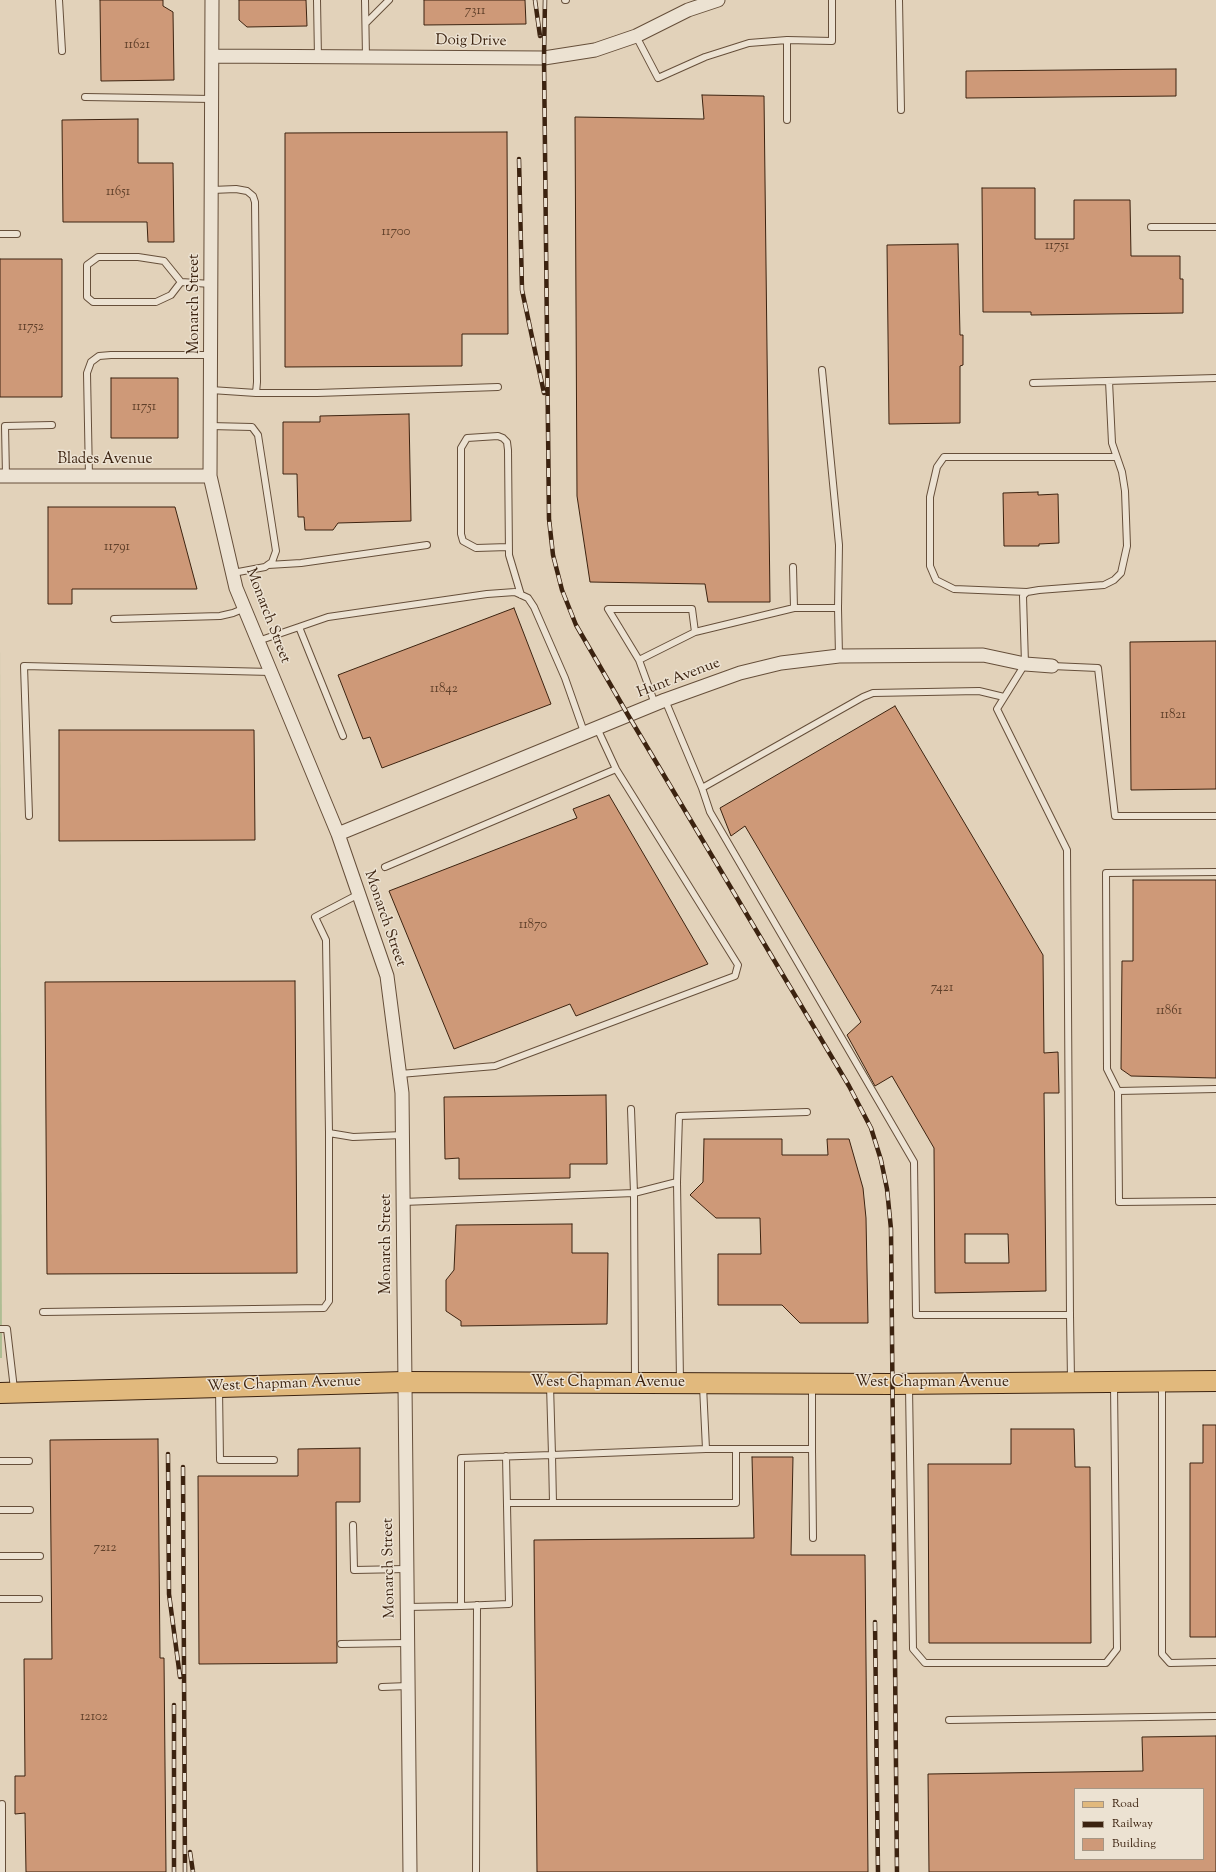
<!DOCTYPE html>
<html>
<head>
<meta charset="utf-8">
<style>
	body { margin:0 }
	#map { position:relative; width:1216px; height:1872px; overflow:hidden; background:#e2d2ba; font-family:"Sorts Mill Goudy",serif }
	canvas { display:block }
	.legend { position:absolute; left:1074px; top:1788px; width:130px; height:72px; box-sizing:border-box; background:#ece2d2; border:1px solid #a69684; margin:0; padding:5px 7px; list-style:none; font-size:12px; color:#3c2310 }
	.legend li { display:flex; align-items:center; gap:8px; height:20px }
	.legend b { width:20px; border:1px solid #a69684 }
</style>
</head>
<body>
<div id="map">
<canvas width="1216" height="1872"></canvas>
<ul class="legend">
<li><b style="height:5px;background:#e1b97d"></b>Road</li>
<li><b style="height:5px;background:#3c2310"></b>Railway</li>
<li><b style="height:11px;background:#ce9978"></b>Building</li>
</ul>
</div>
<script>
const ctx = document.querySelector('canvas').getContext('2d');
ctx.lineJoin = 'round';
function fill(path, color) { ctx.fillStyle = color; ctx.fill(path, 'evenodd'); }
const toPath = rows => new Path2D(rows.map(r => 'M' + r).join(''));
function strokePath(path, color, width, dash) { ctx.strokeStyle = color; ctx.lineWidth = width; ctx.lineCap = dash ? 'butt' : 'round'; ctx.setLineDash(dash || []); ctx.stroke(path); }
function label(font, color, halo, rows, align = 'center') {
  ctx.font = font + ' "Sorts Mill Goudy",serif'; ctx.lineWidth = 3; ctx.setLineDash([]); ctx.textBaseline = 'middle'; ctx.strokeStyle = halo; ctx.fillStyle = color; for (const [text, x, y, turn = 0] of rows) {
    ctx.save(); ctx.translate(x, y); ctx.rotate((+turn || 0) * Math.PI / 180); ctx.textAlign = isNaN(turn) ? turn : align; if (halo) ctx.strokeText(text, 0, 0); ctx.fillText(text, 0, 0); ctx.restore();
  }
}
const green = toPath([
	[0,641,2,1358,0,1358]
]);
const building = toPath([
	[100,0,163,0,163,6,173,12,174,80,101,81,100,0],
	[239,0,306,0,307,26,247,27,239,20,239,0],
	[424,0,525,0,526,24,424,25,424,0],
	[1176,69,1176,96,966,98,966,71,1176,69],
	[702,95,764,96,770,602,708,602,705,584,590,582,577,496,575,117,704,119,702,95],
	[138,119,138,163,173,163,174,242,148,242,147,222,63,222,62,120,138,119],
	[507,132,508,334,462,334,462,366,285,367,285,133,507,132],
	[982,188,1035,188,1035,239,1074,239,1074,200,1130,200,1131,256,1180,256,1180,279,1183,279,1183,313,1031,315,1031,312,983,312,982,188],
	[958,244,960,335,963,335,963,365,960,366,960,423,889,424,887,245,958,244],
	[0,259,62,259,62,397,0,397,0,259],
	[111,378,178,378,178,438,111,438,111,378],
	[409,414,411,521,338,523,333,530,305,530,304,517,298,517,297,474,283,474,283,422,320,422,320,416,409,414],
	[1038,492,1038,495,1058,494,1059,543,1039,544,1039,546,1004,546,1003,493,1038,492],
	[48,507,175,507,197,589,72,589,72,604,48,604,48,507],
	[514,608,551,704,382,768,370,737,363,739,338,675,514,608],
	[1216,641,1216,789,1131,790,1130,642,1216,641],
	[895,706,1043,955,1044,1053,1058,1052,1059,1093,1044,1093,1046,1291,935,1293,934,1148,892,1076,875,1086,847,1035,861,1022,745,826,731,836,720,808,895,706],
	[965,1234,1008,1234,1009,1263,965,1263,965,1234],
	[59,730,254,730,255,840,59,841,59,730],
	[609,795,708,964,576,1016,570,1004,454,1049,389,891,577,818,573,809,609,795],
	[1133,880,1216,880,1216,1078,1131,1076,1121,1069,1122,961,1133,961,1133,880],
	[295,981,297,1273,47,1274,45,982,295,981],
	[606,1095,607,1164,570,1164,570,1178,459,1179,459,1158,445,1159,444,1097,606,1095],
	[704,1139,782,1139,782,1155,828,1155,827,1139,849,1139,863,1188,866,1218,868,1323,800,1323,782,1305,718,1305,718,1254,761,1254,760,1218,716,1218,690,1195,703,1182,704,1139],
	[572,1224,572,1253,608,1253,607,1324,461,1326,461,1321,446,1311,446,1280,454,1270,456,1225,572,1224],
	[1203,1425,1216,1425,1216,1637,1190,1637,1190,1463,1203,1463,1203,1425],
	[1011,1429,1074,1429,1075,1467,1090,1467,1091,1643,929,1643,928,1464,1011,1464,1011,1429],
	[158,1439,160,1658,164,1658,166,1872,26,1872,25,1813,15,1814,15,1776,25,1776,24,1659,52,1659,50,1440,158,1439],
	[360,1448,360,1502,336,1502,337,1663,199,1664,198,1476,298,1476,298,1449,360,1448],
	[752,1457,793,1457,791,1555,865,1555,868,1872,537,1872,534,1540,754,1538,752,1457],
	[1216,1736,1216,1872,929,1872,928,1774,1143,1771,1142,1737,1216,1736],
	[1075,1789,1203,1789,1203,1859,1075,1859,1075,1789]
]);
const lane = toPath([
	[59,0,62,51],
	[317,0,318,58],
	[365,0,366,57],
	[565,0,566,0],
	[899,0,901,110],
	[366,23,389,0],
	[636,36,658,78,705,57,749,43,787,40,832,41,832,0],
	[787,40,787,120],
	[85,97,212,99],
	[1151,227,1216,227],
	[0,234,17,234],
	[181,282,171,295,156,302,93,302,87,297,87,265,98,257,138,257,164,261,181,282,211,284],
	[822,370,839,545,838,608],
	[1033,383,1216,378],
	[211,390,256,393,257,382,255,202,253,196,247,191,236,189,212,190],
	[256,393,317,393,498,387],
	[210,426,252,427,258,435,276,551,272,562,265,567,233,573],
	[6,476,5,426,52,425],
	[89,477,87,373,91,362,99,356,111,355,211,355],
	[508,547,476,548,463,541,461,534,461,448,467,438,498,436,503,438,507,442,508,450,509,555,521,595],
	[268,565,301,563,427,545],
	[793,567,794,608],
	[1027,592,954,589,936,580,930,566,930,497,937,467,944,457,1116,457],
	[114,619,220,616,233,613,245,608],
	[299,627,328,617,487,594,515,592,528,598,534,607,565,678,584,732],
	[258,641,299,627,343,736],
	[639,660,608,609,692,609,695,632],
	[1052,666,1098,668,1115,816,1216,816],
	[665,700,702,788,863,697,873,693,979,691,1004,697],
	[655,704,639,660,695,632,794,608,838,608,839,656],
	[702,788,710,812,914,1162,916,1315,1070,1315,1067,850,997,709,1025,664,1023,596,1027,592,1039,590,1104,585,1114,580,1121,573,1127,546,1125,491,1122,472,1112,443,1109,381],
	[29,816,24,666,271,672],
	[385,867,616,769],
	[1216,872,1106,873,1107,1069,1118,1091,1119,1202,1216,1201],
	[359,894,315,917,326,940,329,1133,353,1137,403,1135],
	[400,1074,495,1066,735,976,738,965,616,769,597,728],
	[1118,1091,1216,1089],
	[403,1202,634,1193,631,1109],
	[43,1312,324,1308,329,1301,329,1133],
	[1070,1315,1071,1380],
	[0,1329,7,1329,14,1389],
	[635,1379,634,1193,677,1182],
	[680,1381,677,1182,679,1116,807,1112],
	[1162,1384,1162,1654,1170,1663,1216,1662],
	[550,1385,552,1455,706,1449],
	[703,1386,706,1449,812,1449,812,1387],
	[909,1387,913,1649,925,1663,1106,1663,1117,1649,1114,1385],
	[219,1389,220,1460,274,1460],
	[812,1449,813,1538],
	[0,1461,29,1461],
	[507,1503,736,1503,736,1449],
	[0,1510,30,1510],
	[353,1525,354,1570,406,1569],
	[0,1556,40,1556],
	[0,1599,39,1599],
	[461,1606,509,1604,506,1456],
	[407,1607,461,1606,461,1458,552,1455,553,1503],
	[341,1644,407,1643],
	[382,1687,408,1686],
	[949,1720,1216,1716],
	[2,1804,2,1872],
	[476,1872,477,1605]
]);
const street = toPath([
	[212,0,210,476,236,588,338,834,387,976,402,1093,410,1872],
	[213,56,544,58,595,50,636,36,688,10,718,0],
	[0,476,210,476],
	[338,834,665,700,740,673,781,663,839,656,983,655,1025,664,1052,666]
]);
const primary = toPath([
	[0,1393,404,1382,892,1384,1216,1381]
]);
const rail = toPath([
	[535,0,540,36],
	[545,0,544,58,549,519,553,555,562,590,576,625,628,715,849,1086,871,1128,881,1160,887,1189,891,1229,897,1872],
	[519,159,522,290,544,393],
	[168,1454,169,1594,180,1677],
	[183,1467,185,1872],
	[875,1622,878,1872],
	[174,1705,174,1872],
	[190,1852,193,1872]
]);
const numberNames = [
	["7311",475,12],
	["11621",137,46],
	["11651",118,193],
	["11700",396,233],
	["11751",1057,247],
	["11752",31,328],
	["11751",144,408],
	["11791",117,548],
	["11842",444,690],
	["11821",1173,716],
	["11870",533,926],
	["7421",942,989],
	["11861",1169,1012],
	["7212",105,1549],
	["12102",94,1718]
];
const streetNames = [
	["Doig Drive",471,42,1],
	["Monarch Street",195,304,-90],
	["Blades Avenue",105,460],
	["Monarch Street",267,616,69],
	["Hunt Avenue",679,679,-21],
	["Monarch Street",384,919,71],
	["Monarch Street",387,1244,-90],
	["West Chapman Avenue",608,1383],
	["West Chapman Avenue",932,1383],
	["West Chapman Avenue",284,1385,-2],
	["Monarch Street",390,1568,-91]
];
fill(green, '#aebd93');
fill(building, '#ce9978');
strokePath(building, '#3c2310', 1);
strokePath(lane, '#664f3a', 8);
strokePath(street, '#664f3a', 15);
strokePath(primary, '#3c2310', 22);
strokePath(lane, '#ece2d2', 6);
strokePath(street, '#ece2d2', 13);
strokePath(primary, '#e1b97d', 20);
strokePath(rail, '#3c2310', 4.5);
strokePath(rail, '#ece2d2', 3, [9]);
label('13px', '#60402a', null, numberNames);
label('15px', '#3c2310', '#ece2d2', streetNames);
</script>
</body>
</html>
